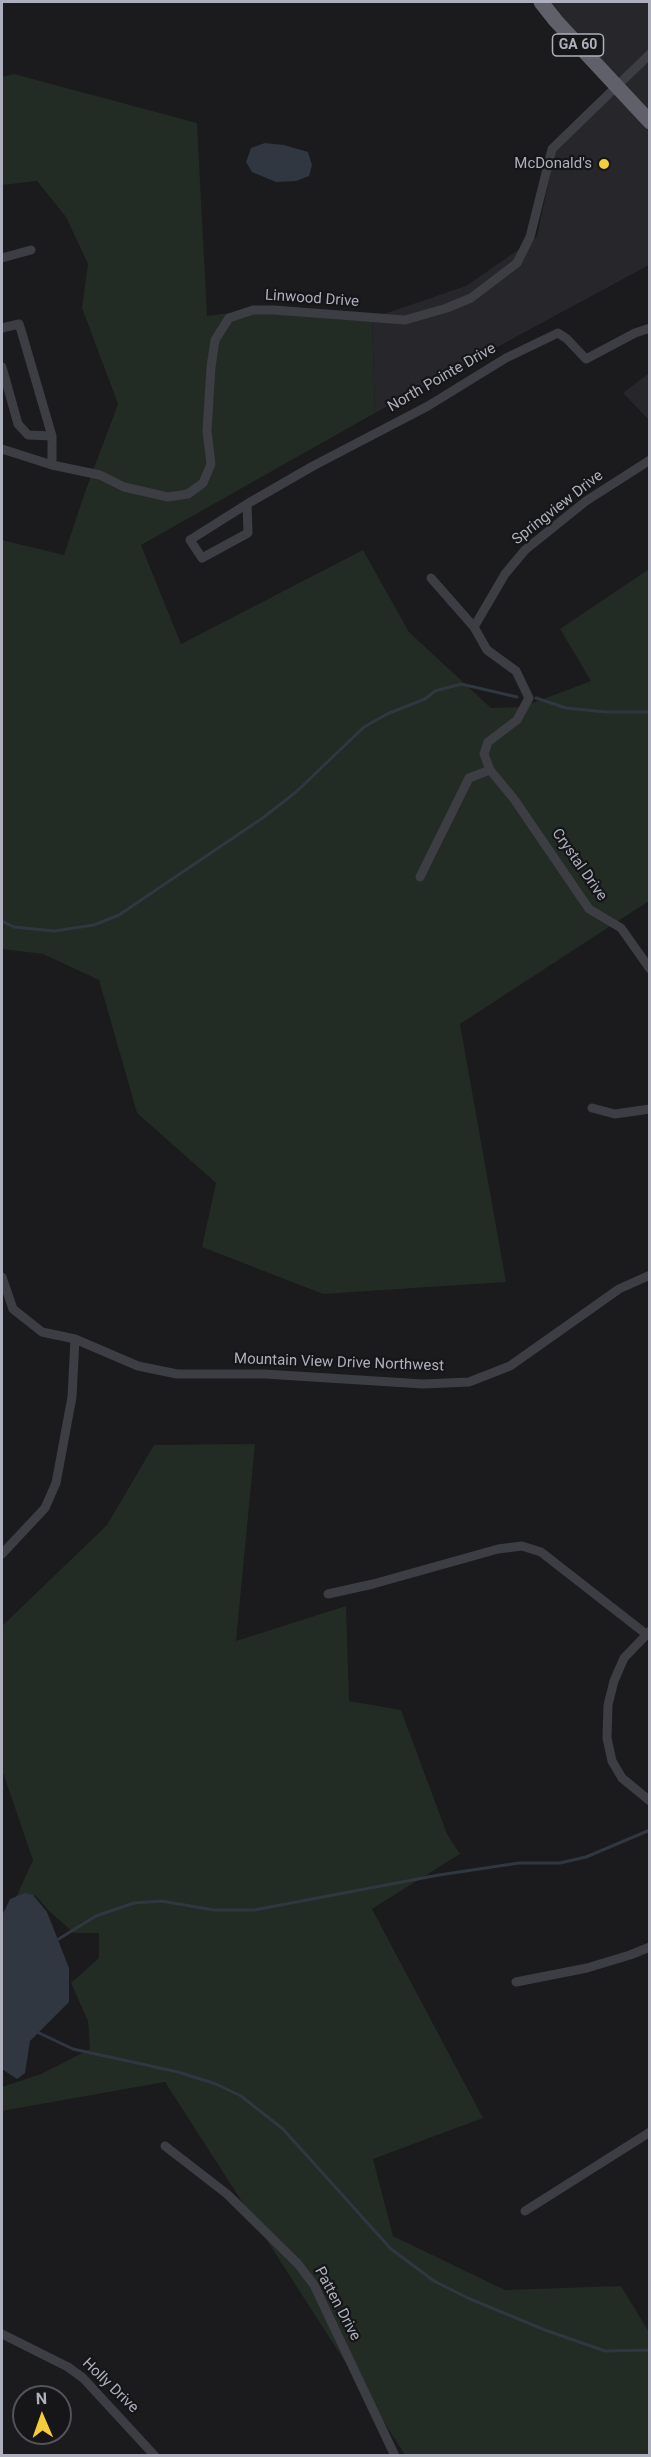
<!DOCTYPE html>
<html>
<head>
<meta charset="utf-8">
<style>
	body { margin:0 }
	#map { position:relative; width:651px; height:2457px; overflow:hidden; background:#1b1a1d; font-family:Roboto,sans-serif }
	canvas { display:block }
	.frame { position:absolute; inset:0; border:3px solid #adb0bc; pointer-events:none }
	.north { position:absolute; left:12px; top:2385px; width:60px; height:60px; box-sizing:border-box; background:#161518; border:2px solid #52535a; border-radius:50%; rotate:358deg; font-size:16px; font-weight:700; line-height:24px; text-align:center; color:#adb0bc }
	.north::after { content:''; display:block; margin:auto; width:21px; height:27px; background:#f4cd3b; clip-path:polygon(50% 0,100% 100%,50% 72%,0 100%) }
</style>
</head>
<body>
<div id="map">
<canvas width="651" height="2457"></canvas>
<div class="frame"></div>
<div class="north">N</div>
</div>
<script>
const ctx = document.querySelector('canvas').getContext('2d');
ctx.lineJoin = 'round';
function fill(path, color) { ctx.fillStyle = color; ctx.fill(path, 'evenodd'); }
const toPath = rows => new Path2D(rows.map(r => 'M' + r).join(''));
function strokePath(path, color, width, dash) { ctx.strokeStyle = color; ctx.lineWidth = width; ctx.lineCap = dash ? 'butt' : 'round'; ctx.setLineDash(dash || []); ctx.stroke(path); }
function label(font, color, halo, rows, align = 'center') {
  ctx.font = font + ' Roboto,sans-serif'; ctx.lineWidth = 4.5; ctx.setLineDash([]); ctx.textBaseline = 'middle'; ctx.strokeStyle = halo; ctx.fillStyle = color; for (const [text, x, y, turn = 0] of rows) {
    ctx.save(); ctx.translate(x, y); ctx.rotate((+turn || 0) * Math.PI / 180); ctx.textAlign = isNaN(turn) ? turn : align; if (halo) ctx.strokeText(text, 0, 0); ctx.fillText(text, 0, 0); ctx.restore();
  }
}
const built = toPath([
	[535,2,649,2,649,265,375,413,372,318,466,286,537,237,556,146,617,87],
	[649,373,649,420,623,393]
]);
const green = toPath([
	[14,74,197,123,207,316,253,310,372,318,375,413,141,545,181,644,363,550,409,632,491,708,522,707,591,681,560,629,649,569,649,901,460,1024,506,1282,323,1294,202,1247,216,1183,137,1113,99,980,43,954,2,949,2,540,64,555,85,492,118,404,82,308,88,264,66,217,37,181,2,185,2,77],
	[255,1444,236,1641,346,1606,349,1701,401,1710,447,1834,460,1854,372,1909,483,2118,373,2159,393,2236,505,2290,621,2286,649,2332,649,2455,405,2455,165,2082,2,2111,2,2087,41,2074,90,2049,88,2021,71,1983,99,1958,99,1933,74,1933,49,1911,35,1895,8,1934,2,1938,2,1913,17,1895,33,1860,2,1770,2,1626,107,1525,154,1445]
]);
const water = toPath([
	[265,143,284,145,308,152,312,165,309,176,296,181,276,182,252,172,246,162,251,148],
	[25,1893,33,1895,47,1912,69,1968,69,2002,30,2041,25,2073,17,2079,2,2069,2,1916,10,1899]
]);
const stream = toPath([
	[536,698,566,708,606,712,650,712],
	[2,921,14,927,54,931,94,925,119,915,264,817,296,792,364,727,387,714,425,699,435,691,461,684,517,697],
	[57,1940,96,1916,134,1903,161,1901,214,1910,254,1910,439,1875,519,1863,560,1863,586,1857,650,1830],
	[37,2032,73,2049,178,2072,216,2084,241,2096,283,2129,391,2249,434,2281,470,2299,545,2330,605,2351,650,2350]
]);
const minor = toPath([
	[2,258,31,250],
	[2,328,19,324,21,330,52,436,52,465],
	[2,367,18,424,28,435,52,436],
	[2,449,52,465,100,475,124,487,168,497,188,494,203,483,211,464,207,431,211,367,215,340,229,318,253,310,274,310,405,320,447,308,471,298,517,263,530,237,552,149,650,54],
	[247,504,248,533,202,558,190,540,247,504,313,466,428,406,506,358,558,333,567,339,586,359,635,333,650,328],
	[431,578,474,627,487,650,516,671,529,698,517,720,488,742,484,754,490,770,514,799,589,909,621,928,650,969],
	[474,627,505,574,525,550,586,501,650,460],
	[420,877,469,778,490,770],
	[592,1108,615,1114,650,1109],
	[2,1277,13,1309,42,1332,75,1339,138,1366,177,1374,265,1374,423,1384,469,1382,510,1366,619,1289,650,1275],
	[2,1554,45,1508,56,1483,72,1397,75,1339],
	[328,1594,373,1584,498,1549,522,1546,541,1552,646,1634],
	[650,1631,624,1658,614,1681,608,1705,607,1738,612,1761,622,1778,650,1801],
	[516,1982,587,1968,630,1955,650,1947],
	[165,2146,227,2194,298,2264,314,2285,395,2456],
	[525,2211,650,2132],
	[2,2334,68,2367,83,2378,155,2456]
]);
const trunk = toPath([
	[541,2,556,21,650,122]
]);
const markers = [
	[604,164,6,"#f4cd3b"]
];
const shields = [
	[578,45,51]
];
const shieldNames = [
	["GA 60",578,45]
];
const poiNames = [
	["McDonald's",592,164]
];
const streetNames = [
	["Linwood Drive",312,299,4],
	["North Pointe Drive",442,378,-30],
	["Springview Drive",558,508,-38],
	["Crystal Drive",579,865,55],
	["Mountain View Drive Northwest",339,1363,2],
	["Patten Drive",337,2304,62],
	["Holly Drive",110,2386,44]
];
fill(built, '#27262a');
fill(green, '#222b24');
fill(water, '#303741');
strokePath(stream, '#303741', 3);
strokePath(minor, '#3d3d44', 9);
strokePath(trunk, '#5f606a', 15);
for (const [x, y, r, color] of markers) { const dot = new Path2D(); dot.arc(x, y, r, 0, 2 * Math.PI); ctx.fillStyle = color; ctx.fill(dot); strokePath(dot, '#161518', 2); }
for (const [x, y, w] of shields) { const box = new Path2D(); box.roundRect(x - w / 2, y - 11, w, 22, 4.5); ctx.fillStyle = '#161518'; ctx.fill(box); strokePath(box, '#adb0bc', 1.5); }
label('bold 14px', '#adb0bc', null, shieldNames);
label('15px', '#adb0bc', '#161518', poiNames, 'right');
label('15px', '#adb0bc', '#161518', streetNames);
</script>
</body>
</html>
